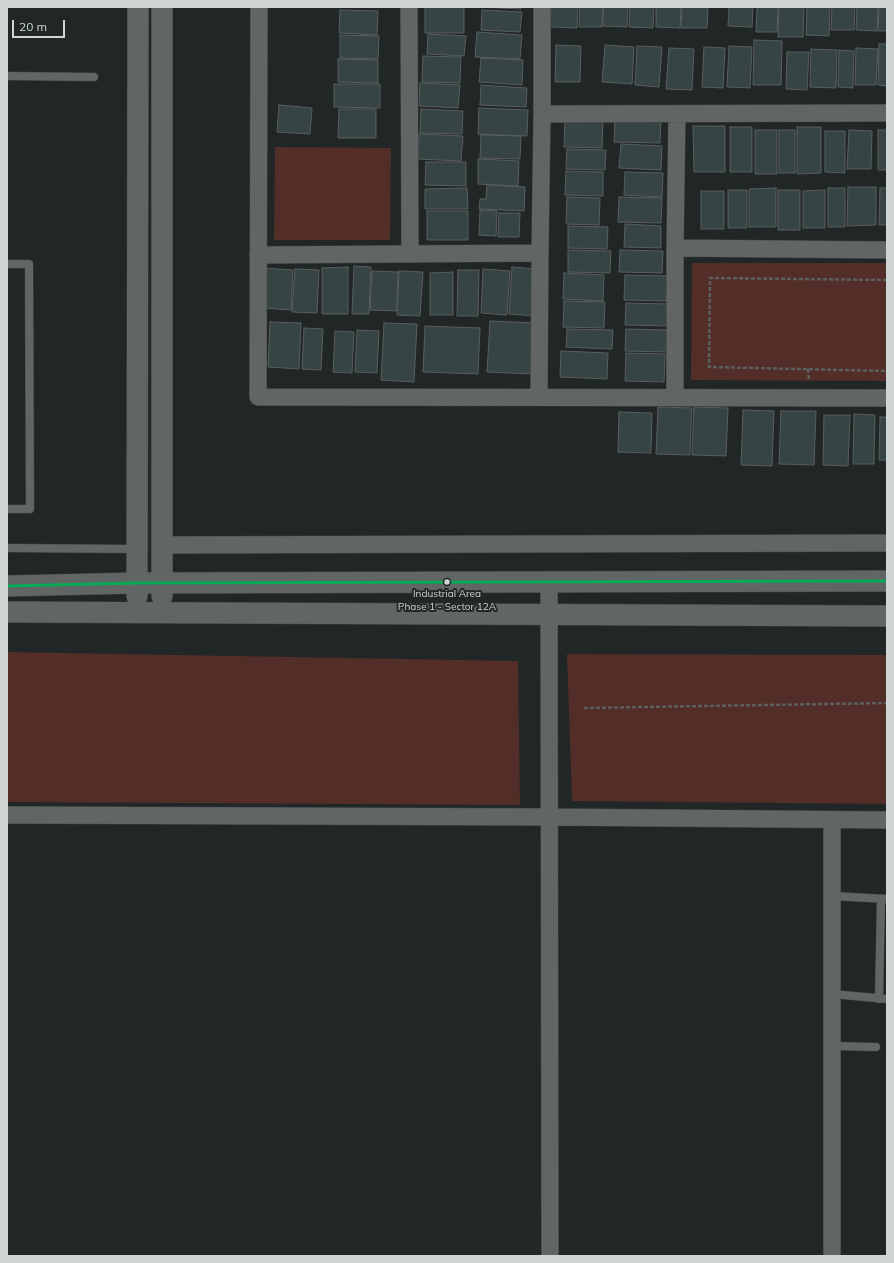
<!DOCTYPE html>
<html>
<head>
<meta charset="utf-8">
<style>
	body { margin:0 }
	#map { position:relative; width:894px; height:1263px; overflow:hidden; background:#212626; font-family:Mulish,sans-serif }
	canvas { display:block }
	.frame { position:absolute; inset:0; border:8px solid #d0d5d5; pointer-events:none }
	.scale { position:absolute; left:12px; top:20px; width:53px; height:18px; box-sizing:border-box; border:2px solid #d0d5d5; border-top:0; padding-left:5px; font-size:12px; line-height:14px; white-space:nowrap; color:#d0d5d5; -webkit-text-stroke:3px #1f2827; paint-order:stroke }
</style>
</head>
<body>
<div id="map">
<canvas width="894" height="1263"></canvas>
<div class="frame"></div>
<div class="scale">20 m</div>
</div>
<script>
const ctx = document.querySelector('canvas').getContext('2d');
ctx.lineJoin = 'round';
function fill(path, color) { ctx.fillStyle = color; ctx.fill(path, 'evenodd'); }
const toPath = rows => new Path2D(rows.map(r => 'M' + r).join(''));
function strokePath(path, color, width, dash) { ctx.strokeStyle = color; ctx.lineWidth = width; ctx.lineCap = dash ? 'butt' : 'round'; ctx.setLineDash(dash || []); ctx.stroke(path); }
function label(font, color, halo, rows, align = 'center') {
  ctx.font = font + ' Mulish,sans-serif'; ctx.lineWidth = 4; ctx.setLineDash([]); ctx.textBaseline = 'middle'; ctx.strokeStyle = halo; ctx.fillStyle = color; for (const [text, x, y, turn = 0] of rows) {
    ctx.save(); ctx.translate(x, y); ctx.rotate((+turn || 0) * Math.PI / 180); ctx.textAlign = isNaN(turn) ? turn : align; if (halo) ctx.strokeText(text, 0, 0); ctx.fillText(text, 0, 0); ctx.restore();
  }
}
const green = toPath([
	[275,147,391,148,390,240,274,240],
	[692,263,887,263,887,381,691,380],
	[7,652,518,661,520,805,7,802],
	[567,654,887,655,887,804,572,801]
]);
const building = toPath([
	[425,7,464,7,464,33,425,33,425,7],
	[478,7,521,7,521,9,478,7],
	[551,7,578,7,577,28,550,27,551,7],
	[580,7,603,7,602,27,579,27,580,7],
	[603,7,628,7,627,27,603,26,603,7],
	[630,7,654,7,653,28,629,27,630,7],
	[656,7,681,7,680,28,656,27,656,7],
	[682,7,708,7,707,28,681,28,682,7],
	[729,7,753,7,752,27,728,26,729,7],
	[757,7,778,7,777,32,756,32,757,7],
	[779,7,804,7,803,37,778,37,779,7],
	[807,7,830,7,829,36,806,35,807,7],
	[832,7,855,7,854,30,831,30,832,7],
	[857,7,878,7,877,31,856,30,857,7],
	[879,7,887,7,887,31,878,31,879,7],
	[340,10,378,11,377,35,339,33,340,10],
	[482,10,522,12,520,32,481,30,482,10],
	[477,32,522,35,520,59,475,57,477,32],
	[428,34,466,36,464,56,427,54,428,34],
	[340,35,379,36,378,59,340,58,340,35],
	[754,40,782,41,781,85,753,85,754,40],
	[879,44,887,44,887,86,878,85,879,44],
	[556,45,581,46,580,82,555,82,556,45],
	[605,45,634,47,632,84,602,82,605,45],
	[637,46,662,47,659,87,635,85,637,46],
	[729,46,752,47,750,88,727,87,729,46],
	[704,47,725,48,723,88,702,87,704,47],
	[669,48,694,49,692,90,666,89,669,48],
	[856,48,878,49,876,85,855,85,856,48],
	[811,49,837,50,836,88,810,87,811,49],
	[839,50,854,51,853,88,838,87,839,50],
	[787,52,809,52,807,90,786,89,787,52],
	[423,56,461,57,460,83,422,82,423,56],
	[481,58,523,60,522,85,479,82,481,58],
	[338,59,378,60,378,83,338,82,338,59],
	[420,83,460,85,458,108,419,106,420,83],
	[334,84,380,84,380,108,334,107,334,84],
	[481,85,527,88,526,107,480,105,481,85],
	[279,105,312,108,310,134,277,132,279,105],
	[479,108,528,110,527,136,478,134,479,108],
	[339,109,376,109,376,138,338,138,339,109],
	[421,109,463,111,462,134,420,133,421,109],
	[615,118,661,120,660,143,614,142,615,118],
	[565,119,603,120,602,148,564,147,565,119],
	[693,126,725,126,725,172,694,172,693,126],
	[730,127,752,127,752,172,730,172,730,127],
	[797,127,821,127,821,173,797,174,797,127],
	[755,130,777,130,777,174,755,174,755,130],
	[779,130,795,130,795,173,779,173,779,130],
	[849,130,872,131,871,169,847,169,849,130],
	[878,130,887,130,887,170,878,170,878,130],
	[825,131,845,131,845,173,825,172,825,131],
	[419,134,463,136,461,161,418,159,419,134],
	[481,135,521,136,520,159,480,158,481,135],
	[621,144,662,146,661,170,619,168,621,144],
	[567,149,606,150,605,170,566,169,567,149],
	[478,159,519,161,518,186,478,184,478,159],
	[426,162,466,162,466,186,425,185,426,162],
	[566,171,603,172,603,196,565,195,566,171],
	[625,172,663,173,662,197,624,195,625,172],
	[487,185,525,187,524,211,479,209,480,199,486,199,487,185],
	[848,187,876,187,876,225,847,226,848,187],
	[467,188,468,209,425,209,425,189,467,188],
	[776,188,776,227,749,227,749,189,776,188],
	[828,188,845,188,845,227,828,227,828,188],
	[880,188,887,188,887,225,879,225,880,188],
	[728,190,747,190,747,228,728,228,728,190],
	[778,190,800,190,800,230,778,230,778,190],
	[825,190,825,228,803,228,803,191,825,190],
	[701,191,724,191,724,229,701,229,701,191],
	[567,197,600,198,599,225,566,224,567,197],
	[619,197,662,198,661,223,618,222,619,197],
	[480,210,497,211,496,236,479,235,480,210],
	[427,211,468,211,468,240,427,240,427,211],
	[499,213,520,213,519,237,498,237,499,213],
	[625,224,661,226,661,248,624,247,625,224],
	[568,226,608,227,607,249,568,248,568,226],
	[568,250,611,251,610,273,568,272,568,250],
	[620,250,663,251,662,273,619,272,620,250],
	[354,266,371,267,369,314,352,314,354,266],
	[348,267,348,314,322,314,322,268,348,267],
	[512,267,536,269,533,316,509,314,512,267],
	[265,268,293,270,291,310,262,308,265,268],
	[295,269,319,270,317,313,292,312,295,269],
	[483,269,510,271,507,315,481,313,483,269],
	[458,270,479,270,478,316,457,316,458,270],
	[372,271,398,272,397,311,370,310,372,271],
	[399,271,423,272,420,316,397,315,399,271],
	[453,272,453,315,430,315,430,273,453,272],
	[564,273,604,275,603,301,563,299,564,273],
	[625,275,667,276,666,301,624,300,625,275],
	[564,301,605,302,604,328,563,327,564,301],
	[626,303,669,304,668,326,625,325,626,303],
	[490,321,535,323,532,374,487,372,490,321],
	[270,322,301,323,299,369,268,367,270,322],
	[384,323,417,324,414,382,381,380,384,323],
	[425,326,480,328,478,374,423,372,425,326],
	[304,328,323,329,321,370,302,369,304,328],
	[567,329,613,330,612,349,566,347,567,329],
	[626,329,667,330,667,352,625,351,626,329],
	[357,330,379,331,377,373,355,372,357,330],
	[335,331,354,332,352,373,333,372,335,331],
	[561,351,608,353,607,379,560,377,561,351],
	[626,353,665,354,664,382,625,381,626,353],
	[658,407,692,408,690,455,656,454,658,407],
	[694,407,728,408,726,456,692,455,694,407],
	[743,410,774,411,772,466,741,465,743,410],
	[781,411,816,411,814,465,779,464,781,411],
	[619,412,652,413,651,453,618,452,619,412],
	[854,414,875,415,874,464,853,464,854,414],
	[824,415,850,415,848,466,823,465,824,415],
	[880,417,887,417,887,460,879,460,880,417]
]);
const path = toPath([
	[887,280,710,278,709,367,887,371],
	[808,369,809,381],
	[584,708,887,703]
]);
const service = toPath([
	[7,76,94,77],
	[7,264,29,264,30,509,7,509],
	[7,548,136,549],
	[832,896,887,899],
	[832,994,887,999],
	[879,999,881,899],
	[833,1046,876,1047]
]);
const minor = toPath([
	[259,7,258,397,887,398],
	[409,7,410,254],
	[542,114,887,113],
	[675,248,887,250],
	[258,255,540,253],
	[539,397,540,253,542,114,542,7],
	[675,397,675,248,677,114],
	[162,545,887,543],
	[549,582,550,1256],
	[7,815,549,817,887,820],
	[832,820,832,1256]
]);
const tertiary = toPath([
	[162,7,162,596],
	[7,586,136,583,887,581],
	[137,596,138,7],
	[7,612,887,616]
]);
const bus1 = toPath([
	[7,586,136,583,887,581]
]);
const markers = [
	[447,582,3.5,"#d0d5d5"]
];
const busNames = [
	["Industrial Area",447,594],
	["Phase 1 - Sector 12A",447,607]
];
fill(green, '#532e29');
fill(building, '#364543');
strokePath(building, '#595e5e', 1);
strokePath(service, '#3e4242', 9);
strokePath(minor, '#3e4242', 18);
strokePath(tertiary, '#3e4242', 22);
strokePath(path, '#5c5f5f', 2.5, [4, 2]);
strokePath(service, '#616564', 8);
strokePath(minor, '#616564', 17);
strokePath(tertiary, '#616564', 21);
strokePath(bus1, '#06aa56', 3);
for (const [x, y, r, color] of markers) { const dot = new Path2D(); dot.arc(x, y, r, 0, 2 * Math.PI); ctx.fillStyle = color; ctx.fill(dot); strokePath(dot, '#1f2827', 1.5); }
label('10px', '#d0d5d5', '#1f2827', busNames);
</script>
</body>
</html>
